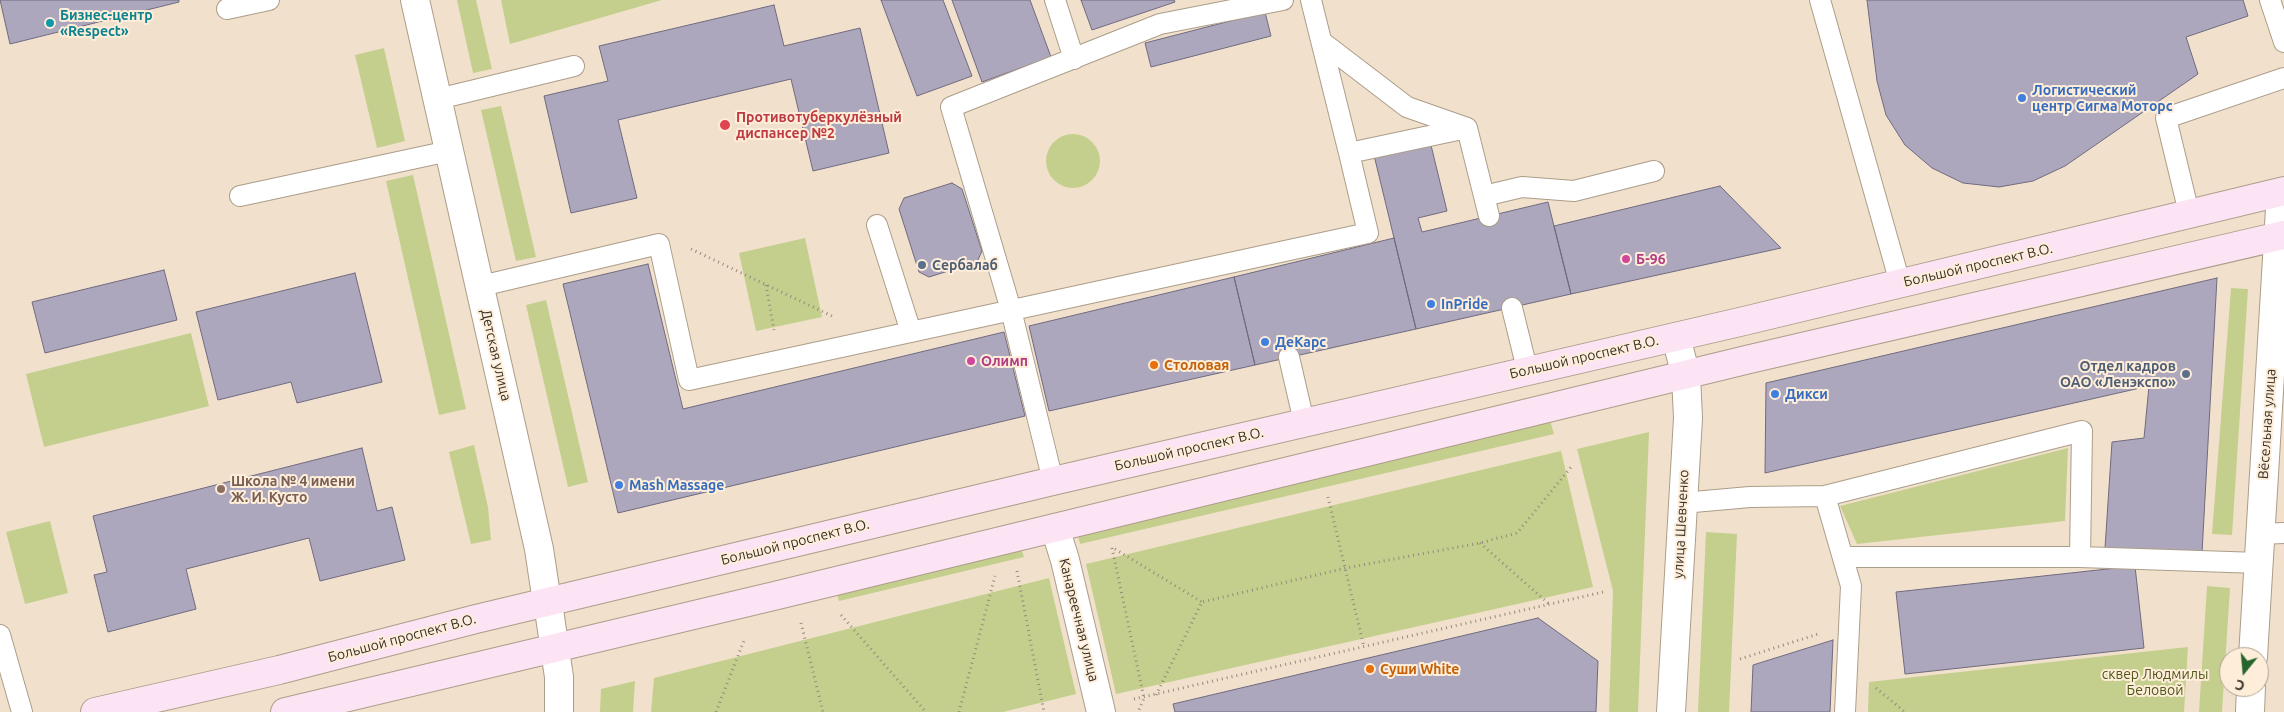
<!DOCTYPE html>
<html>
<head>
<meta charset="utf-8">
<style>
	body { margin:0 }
	#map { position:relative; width:2284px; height:712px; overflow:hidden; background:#f1e1cc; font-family:Ubuntu,sans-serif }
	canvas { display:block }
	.north { position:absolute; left:2219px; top:647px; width:50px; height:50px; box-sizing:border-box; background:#feeed9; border:1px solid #aea292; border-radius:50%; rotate:197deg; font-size:14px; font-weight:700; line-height:20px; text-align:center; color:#363028 }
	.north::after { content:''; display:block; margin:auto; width:18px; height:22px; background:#26652e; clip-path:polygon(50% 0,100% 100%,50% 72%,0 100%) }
</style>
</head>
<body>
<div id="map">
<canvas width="2284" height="712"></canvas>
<div class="north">С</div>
</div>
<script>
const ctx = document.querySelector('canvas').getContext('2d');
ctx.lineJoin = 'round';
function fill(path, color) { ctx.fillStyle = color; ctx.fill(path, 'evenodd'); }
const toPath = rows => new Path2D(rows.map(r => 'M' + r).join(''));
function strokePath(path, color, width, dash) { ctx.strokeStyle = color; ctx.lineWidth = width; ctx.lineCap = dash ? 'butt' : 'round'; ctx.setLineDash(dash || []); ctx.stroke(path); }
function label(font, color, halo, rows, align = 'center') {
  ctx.font = font + ' Ubuntu,sans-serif'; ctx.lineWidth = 4; ctx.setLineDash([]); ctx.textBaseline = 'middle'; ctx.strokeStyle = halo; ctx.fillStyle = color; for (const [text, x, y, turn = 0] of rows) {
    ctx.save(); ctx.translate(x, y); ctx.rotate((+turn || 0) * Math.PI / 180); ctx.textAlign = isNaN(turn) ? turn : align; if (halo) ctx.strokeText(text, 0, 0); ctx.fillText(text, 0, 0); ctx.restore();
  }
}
const green = toPath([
	[457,0,476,0,492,69,473,73],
	[501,0,662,0,510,44],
	[384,48,405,141,377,148,355,55],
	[501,106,536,257,516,261,481,110],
	'1046 161a27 27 0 1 1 54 0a27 27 0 1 1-54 0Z',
	[413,175,466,409,439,415,386,181],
	[805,238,822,317,756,331,739,253],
	[2231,288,2248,289,2232,535,2212,534],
	[546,300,588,482,568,487,526,305],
	[191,333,209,406,44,447,26,374],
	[1548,414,1554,434,1080,544,1075,525],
	[1649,432,1638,712,1609,712,1613,591,1577,449],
	[474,445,488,507,491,540,471,544,449,452],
	[2068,448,2065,521,1857,544,1840,506],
	[1561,451,1593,587,1116,694,1086,564],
	[50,521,68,593,25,604,6,532],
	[1706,532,1737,534,1729,712,1698,712],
	[1018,540,1024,557,839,601,834,584],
	[1049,578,1076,694,1003,712,651,712,654,678],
	[2207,586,2230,588,2222,712,2199,712],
	[2188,647,2184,712,1868,712,1869,682],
	[635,681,633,712,600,712,601,689]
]);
const building = toPath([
	[0,0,179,0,179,2,10,44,0,0],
	[881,0,943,0,972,76,917,96,881,0],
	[952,0,1030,0,1051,57,982,82,952,0],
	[1081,0,1174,0,1175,2,1092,30,1081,0],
	[1867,0,2243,0,2248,16,2186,37,2198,74,2065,166,2033,181,1999,187,1963,183,1932,168,1905,145,1886,115,1877,81,1867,0],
	[774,5,784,46,860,28,889,153,813,171,791,79,618,120,637,198,571,213,544,96,608,81,599,46,774,5],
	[1265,12,1271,36,1151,67,1145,43,1265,12],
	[1429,137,1447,211,1418,218,1422,232,1548,202,1571,294,1416,329,1373,151,1429,137],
	[952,183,962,189,982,251,977,262,929,277,919,272,899,209,904,198,952,183],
	[1720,186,1781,248,1571,294,1554,226,1720,186],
	[1394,238,1416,329,1255,365,1234,277,1394,238],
	[648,264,683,409,1004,332,1025,416,618,513,563,284,648,264],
	[164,270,177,320,45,353,32,302,164,270],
	[355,273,382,382,297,403,291,382,218,400,196,312,355,273],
	[1234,277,1255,365,1049,411,1029,326,1234,277],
	[2217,278,2202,553,2105,548,2112,442,2144,438,2149,386,1765,473,1766,383,2217,278],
	[362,448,377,511,392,507,405,560,320,581,309,538,186,569,196,609,108,632,94,575,107,572,93,516,362,448],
	[2135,566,2144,648,1905,674,1896,592,2135,566],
	[1538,618,1598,661,1596,712,1175,712,1173,704,1538,618],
	[1833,640,1830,712,1751,712,1753,665,1833,640]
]);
const path = toPath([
	[691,249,834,317],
	[766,285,774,330],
	[1328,497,1364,647],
	[1480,543,1549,604],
	[1112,548,1144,698,1138,712],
	[1115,549,1202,602],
	[1017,571,1044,712],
	[841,615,926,712],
	[801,623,823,712],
	[1740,659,1818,634],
	[1876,688,1905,712],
	[1156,695,1202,602,1346,568,1480,543,1517,533,1572,466],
	[1134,699,1603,592],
	[716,712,745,638],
	[959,712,995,576]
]);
const service = toPath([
	[1055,0,1074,59],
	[1311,0,1349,153],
	[1820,0,1900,283],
	[2270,0,2284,42],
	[227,9,269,0],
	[1322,42,1407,107,1467,128],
	[438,99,574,66],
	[240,196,449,151],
	[1484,196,1522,187,1574,191,1654,171],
	[2189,213,2166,118,2284,78],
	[877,225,911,332],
	[481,286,659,244,689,380,1368,233,1349,153,1467,128,1489,216],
	[1512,308,1527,369],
	[1289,357,1304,422],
	[1053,481,1011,310,951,107,1160,24,1283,0],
	[1825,496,1851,586,1845,712],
	[1682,503,1750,497,1825,496,2082,431,2080,557,2259,563],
	[2260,534,2284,533],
	[1843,557,2080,557],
	[0,635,22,712]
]);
const minor = toPath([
	[415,0,539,549,547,602],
	[1055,528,1065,560,1101,712],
	[549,610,559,677,559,712],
	[2253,657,2281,192],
	[2250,712,2251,687]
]);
const tertiary = toPath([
	[1671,712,1688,418,1686,376,1676,337]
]);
const secondary = toPath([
	[95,712,279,670,476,619,1053,481,1744,321,2284,191],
	[285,712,774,596,1750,359,2284,235]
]);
const markers = [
	[50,23,5,"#0f9aa8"],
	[2022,98,5,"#3f7fe0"],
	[725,125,6,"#e0444e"],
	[1626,259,5,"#d1479c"],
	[922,265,5,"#5c6f8a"],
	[1431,304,5,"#3f7fe0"],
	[1265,342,5,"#3f7fe0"],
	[971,361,5,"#d1479c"],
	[1154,365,5,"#e8710a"],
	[2186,374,5,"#5c6f8a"],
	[1775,394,5,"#3f7fe0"],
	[619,485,5,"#3f7fe0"],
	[221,489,5,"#8d6e63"],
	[1370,669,5,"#e8710a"]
];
const cultureNames = [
	["Бизнес-центр",60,15],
	["«Respect»",60,31]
];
const shopNames = [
	["Логистический",2032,90],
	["центр Сигма Моторс",2032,106],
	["InPride",1441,304],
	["ДеКарс",1275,342],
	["Дикси",1785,394],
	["Mash Massage",629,485]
];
const healthNames = [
	["Противотуберкулёзный",736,117],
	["диспансер №2",736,133]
];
const hotelNames = [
	["Б-96",1636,259],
	["Олимп",981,361]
];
const serviceNames = [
	["Сербалаб",932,265],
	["Отдел кадров",2176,366,"right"],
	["ОАО «Ленэкспо»",2176,382,"right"]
];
const streetNames = [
	["Большой проспект В.О.",1978,265,-13],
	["Детская улица",496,355,77],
	["Большой проспект В.О.",1584,357,-13],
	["Вёсельная улица",2267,424,-86],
	["Большой проспект В.О.",1189,449,-13],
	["улица Шевченко",1681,524,-87],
	["Большой проспект В.О.",795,542,-14],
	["Канареечная улица",1079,620,76],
	["Большой проспект В.О.",402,638,-15]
];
const foodNames = [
	["Столовая",1164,365],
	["Суши White",1380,669]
];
const educationNames = [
	["Школа № 4 имени",231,481],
	["Ж. И. Кусто",231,497]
];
const parkNames = [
	["сквер Людмилы",2155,674],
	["Беловой",2155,690]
];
fill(green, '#c4cf8d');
fill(building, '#ada7be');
strokePath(building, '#706a7f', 1);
strokePath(service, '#ac9d89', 22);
strokePath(minor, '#ac9d89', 30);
strokePath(tertiary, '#ac9d89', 30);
strokePath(secondary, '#ac9d89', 30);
strokePath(path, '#958a7c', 3, [1, 4]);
strokePath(service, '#fff', 20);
strokePath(minor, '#fff', 28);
strokePath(tertiary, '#fff', 28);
strokePath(secondary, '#fce4f5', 28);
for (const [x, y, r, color] of markers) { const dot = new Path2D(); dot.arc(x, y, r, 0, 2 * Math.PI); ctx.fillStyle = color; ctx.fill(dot); strokePath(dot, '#feeed9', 2); }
label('bold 14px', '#0d838f', '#feeed9', cultureNames, 'left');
label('bold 14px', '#366cbe', '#feeed9', shopNames, 'left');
label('bold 14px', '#be3a42', '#feeed9', healthNames, 'left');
label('bold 14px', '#b23c85', '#feeed9', hotelNames, 'left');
label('bold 14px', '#4e5e75', '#feeed9', serviceNames, 'left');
label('14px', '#363028', '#feeed9', streetNames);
label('bold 14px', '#c56008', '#feeed9', foodNames, 'left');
label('bold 14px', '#785e54', '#feeed9', educationNames, 'left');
label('14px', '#4f571b', '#feeed9', parkNames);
</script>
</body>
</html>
